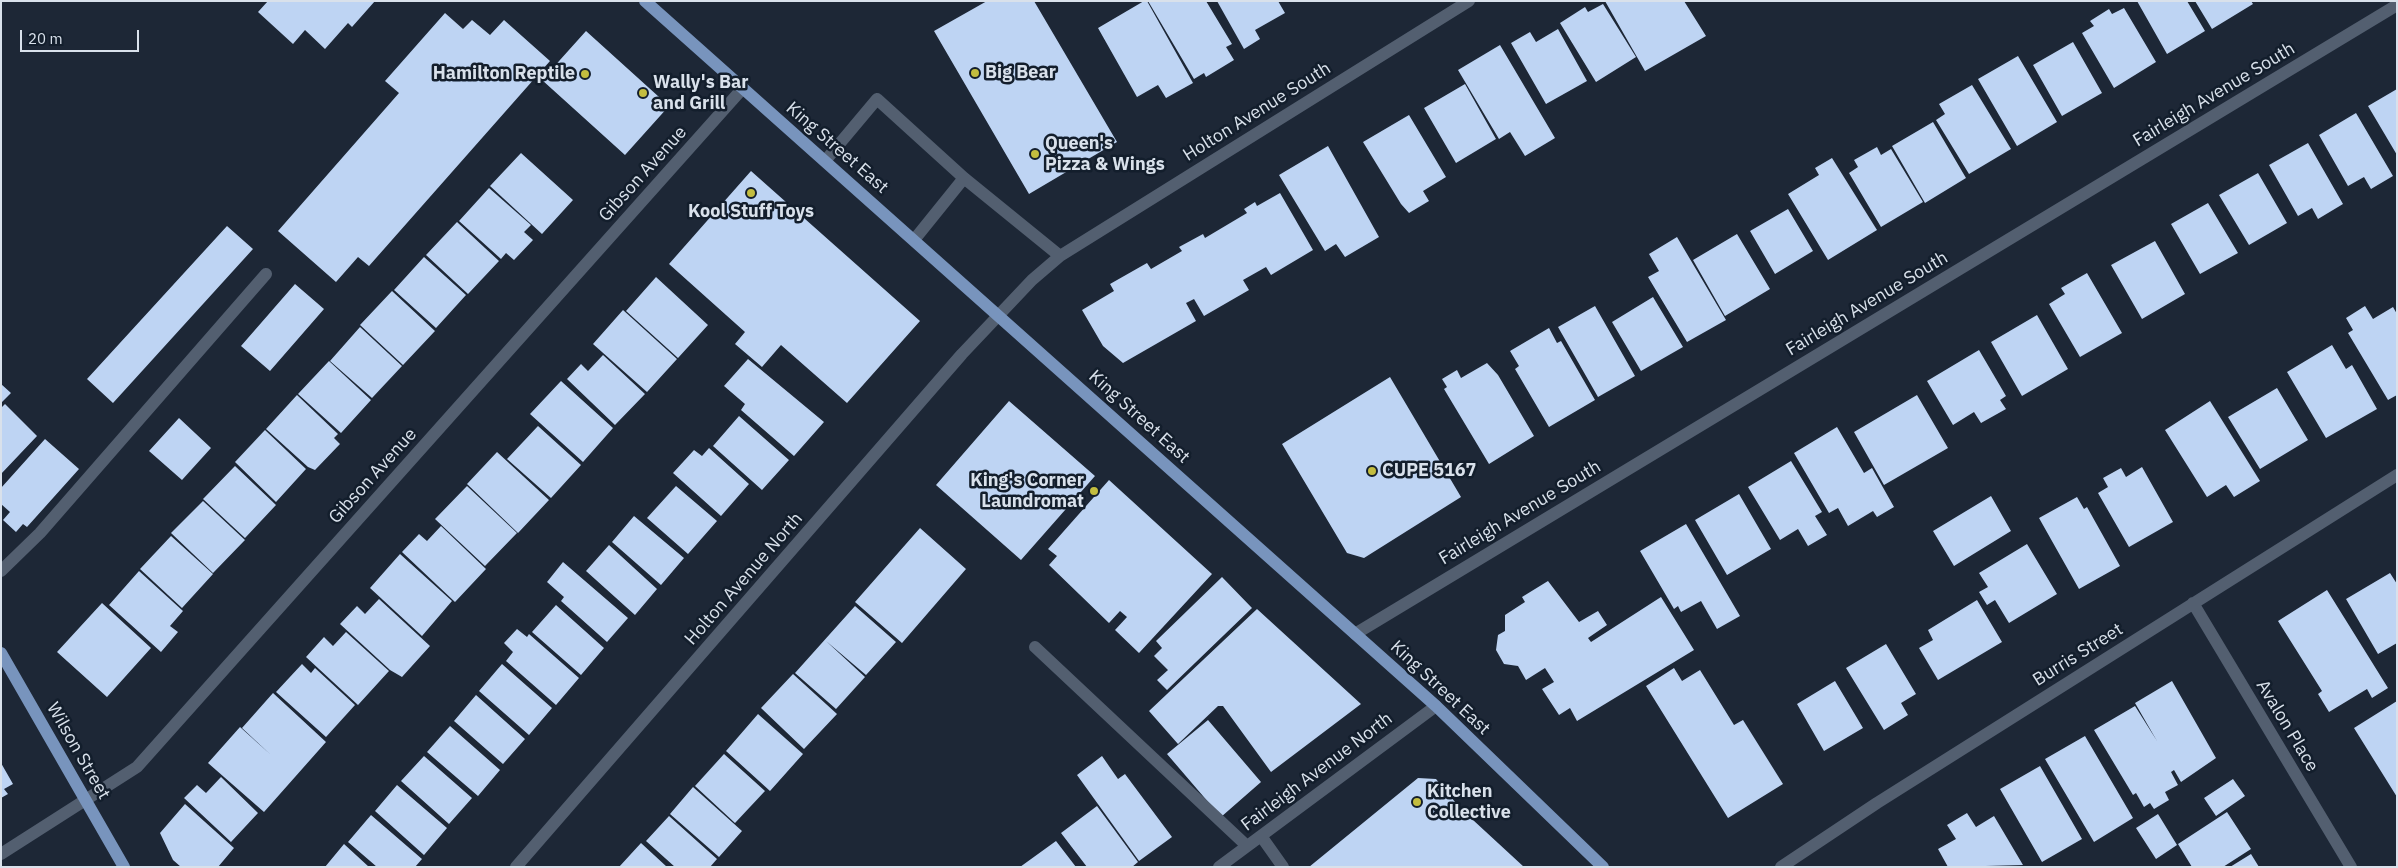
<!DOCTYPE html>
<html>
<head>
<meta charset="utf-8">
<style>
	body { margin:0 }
	#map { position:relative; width:2398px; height:868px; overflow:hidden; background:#1d2736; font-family:"IBM Plex Sans",sans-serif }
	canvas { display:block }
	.frame { position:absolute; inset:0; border:2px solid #d9e1eb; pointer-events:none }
	.scale { position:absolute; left:20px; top:30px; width:119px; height:22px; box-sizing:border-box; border:2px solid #d9e1eb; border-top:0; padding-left:6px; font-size:15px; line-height:18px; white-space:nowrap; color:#d9e1eb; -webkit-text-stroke:4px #131e2c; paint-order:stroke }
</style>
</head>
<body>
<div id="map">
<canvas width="2398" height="868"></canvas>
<div class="frame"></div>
<div class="scale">20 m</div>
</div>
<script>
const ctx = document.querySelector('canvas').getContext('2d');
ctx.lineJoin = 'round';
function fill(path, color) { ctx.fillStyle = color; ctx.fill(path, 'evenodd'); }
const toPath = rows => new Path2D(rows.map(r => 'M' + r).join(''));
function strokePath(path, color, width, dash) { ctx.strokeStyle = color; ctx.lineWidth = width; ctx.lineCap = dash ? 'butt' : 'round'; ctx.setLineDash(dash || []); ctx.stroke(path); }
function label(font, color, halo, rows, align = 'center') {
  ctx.font = font + ' "IBM Plex Sans",sans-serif'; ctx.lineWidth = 5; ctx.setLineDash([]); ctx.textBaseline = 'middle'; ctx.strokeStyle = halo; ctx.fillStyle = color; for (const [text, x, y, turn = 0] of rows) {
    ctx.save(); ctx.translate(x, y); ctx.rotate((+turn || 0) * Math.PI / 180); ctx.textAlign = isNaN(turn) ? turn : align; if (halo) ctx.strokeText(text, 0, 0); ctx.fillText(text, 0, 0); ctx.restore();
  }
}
const building = toPath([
	[268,1,375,1,352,27,348,23,325,49,305,30,293,44,258,12],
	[987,1,1034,1,1117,142,1029,194,934,31],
	[1144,1,1147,1,1193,83,1166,98,1158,85,1137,97,1098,28],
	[1148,1,1206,1,1232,44,1226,47,1234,60,1206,77,1204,73,1194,79],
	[1217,1,1278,1,1285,13,1255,30,1260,39,1244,49],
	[1605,1,1684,1,1706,36,1645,71],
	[2137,1,2187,1,2205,31,2167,54],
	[2195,1,2251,1,2253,4,2212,29],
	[1603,4,1636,57,1596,82,1560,23,1585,7,1588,12],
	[2124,8,2156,62,2114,88,2082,33,2094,26,2090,21,2109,9,2112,14],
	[445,13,463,29,472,20,490,35,504,20,550,61,369,266,358,257,336,282,278,231,399,93,385,81],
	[1558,29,1587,81,1546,104,1511,43,1530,32,1536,42],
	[586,31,669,106,625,155,542,80],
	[2073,42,2102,93,2062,116,2033,65],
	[1500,45,1555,138,1525,156,1510,132,1499,139,1458,70],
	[2018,56,2057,122,2017,146,1978,79],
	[1465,84,1496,139,1456,163,1424,108],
	[1972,85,2011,149,1969,174,1936,120,1945,114,1939,104],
	[2397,89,2397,155,2368,106],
	[2356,113,2393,176,2371,189,2364,177,2348,186,2319,135],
	[1409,115,1446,177,1423,191,1429,201,1409,213,1401,204,1363,142],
	[1933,122,1966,178,1925,203,1892,146],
	[2308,143,2343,204,2318,219,2312,208,2298,216,2269,165],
	[1328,146,1379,237,1345,257,1336,244,1325,251,1279,175],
	[1877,147,1881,155,1891,149,1923,202,1881,227,1849,173,1858,167,1854,160],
	[521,153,573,200,542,234,490,186],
	[1832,158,1877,230,1828,260,1788,194,1819,175,1815,168],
	[751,171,920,321,847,403,781,345,762,367,735,344,745,332,669,264],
	[2258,173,2287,223,2249,245,2219,195],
	[489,188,531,225,524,232,533,240,514,260,506,253,501,259,459,221],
	[1280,193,1313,250,1271,275,1266,267,1243,280,1249,290,1204,316,1194,299,1186,303,1196,321,1123,363,1103,346,1082,310,1114,291,1110,284,1147,263,1151,269,1182,251,1179,247,1203,234,1205,238,1247,213,1244,209,1255,202,1257,206],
	[2208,203,2238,253,2200,274,2171,224],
	[1788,209,1813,251,1775,274,1750,231],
	[457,222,499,261,468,294,426,255],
	[227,226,253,249,113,403,87,379],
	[1737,234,1770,289,1725,316,1693,260],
	[1677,237,1726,320,1687,342,1648,277,1659,271,1649,254],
	[2155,241,2185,294,2142,319,2111,265],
	[424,257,466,295,436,328,394,290],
	[2087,273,2122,333,2080,357,2049,304,2065,294,2061,288],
	[656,277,708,325,678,358,626,311],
	[295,284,324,309,270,371,241,346],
	[392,291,435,331,403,365,360,325],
	[1653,297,1683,347,1641,371,1612,322],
	[1595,306,1635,376,1598,397,1558,327],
	[2365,306,2373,319,2393,307,2397,314,2397,395,2388,400,2348,333,2353,330,2346,318],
	[623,310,677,359,647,392,593,344],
	[2037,315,2068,369,2022,396,1991,342],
	[360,327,402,366,372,398,330,361],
	[1549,328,1557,343,1561,341,1595,400,1549,427,1515,369,1519,366,1510,351],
	[2332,345,2346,369,2352,365,2377,409,2326,438,2287,372],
	[1979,350,2006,396,2000,400,2006,409,1981,423,1974,412,1953,425,1927,381],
	[603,355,645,394,615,425,567,379,581,364,588,371],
	[748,359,824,422,794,456,741,410,745,404,724,386],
	[329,361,371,400,341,433,298,394],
	[1487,363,1498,375,1534,436,1489,464,1444,389,1447,387,1442,379,1457,370,1461,378],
	[1390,377,1461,497,1364,558,1347,553,1282,444],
	[561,381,613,428,583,462,530,414],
	[1,384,11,393,1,403],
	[2277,388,2308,440,2260,469,2228,417],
	[297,395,338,434,334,438,340,444,315,470,308,467,266,429],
	[1917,395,1948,448,1884,485,1854,432],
	[1009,401,1095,476,1021,560,936,485],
	[2210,401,2260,481,2234,497,2226,485,2207,497,2165,430],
	[5,404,37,436,1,474,1,408],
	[739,416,789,460,762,490,713,446],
	[179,418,211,448,182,480,149,451],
	[538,426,581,465,551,498,507,459],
	[1837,427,1864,473,1872,468,1894,507,1877,517,1873,511,1848,526,1838,508,1829,513,1794,453],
	[265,430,306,469,276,502,235,462],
	[45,439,79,469,27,527,23,524,16,532,3,520,10,512,1,504,1,488],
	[709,448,749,484,721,516,673,473,694,450,702,456],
	[497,452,549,500,518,533,467,484],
	[1791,461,1822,512,1815,516,1827,535,1808,546,1798,529,1780,540,1748,487],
	[235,466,276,505,245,538,203,499],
	[2142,467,2173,522,2129,547,2098,493,2108,487,2103,478,2121,468,2126,477],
	[1109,480,1212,574,1139,653,1115,630,1127,617,1120,611,1109,623,1049,565,1057,556,1048,549],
	[467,486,517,533,485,566,435,519],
	[676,486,717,521,688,554,647,518],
	[1739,494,1771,549,1727,575,1695,520],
	[1991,496,2011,531,1954,566,1933,531],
	[2077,497,2084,509,2087,507,2120,566,2079,589,2039,518],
	[203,501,245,540,213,573,171,533],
	[634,516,684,558,661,585,612,542],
	[1686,524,1740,616,1717,629,1701,601,1681,612,1678,606,1674,609,1640,551],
	[441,526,486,569,455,602,402,552,419,534,427,541],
	[920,528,966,569,902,643,855,602],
	[171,536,213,574,182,608,140,569],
	[2027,544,2057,594,2009,623,1995,600,1987,605,1979,592,1988,587,1979,573],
	[609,545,657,589,635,615,586,571],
	[400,554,452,601,422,636,370,588],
	[563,562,628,618,607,642,561,601,564,597,547,582],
	[139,571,183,611,170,626,178,632,161,652,109,605],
	[2390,573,2397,584,2397,643,2378,654,2346,599],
	[1222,577,1252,608,1167,690,1157,680,1168,670,1154,656,1162,648,1156,641],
	[1548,581,1579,622,1598,611,1607,625,1588,638,1591,642,1661,597,1694,650,1577,721,1570,708,1559,715,1542,689,1554,682,1545,668,1526,680,1518,666,1504,664,1496,650,1498,635,1505,631,1505,615,1525,602,1522,597],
	[2327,590,2388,688,2372,698,2367,689,2329,712,2318,694,2322,691,2278,621],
	[379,599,430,646,402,677,390,670,340,624,357,606,365,614],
	[1977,600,2002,642,1938,680,1919,648,1933,640,1928,630],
	[102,603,151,648,107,697,57,652],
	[556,605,604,648,581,675,532,632],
	[855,606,896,642,866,675,826,641,865,677,836,709,795,673],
	[1257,609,1361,704,1271,772,1223,706,1218,706,1178,744,1149,711],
	[517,629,527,637,529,634,579,678,556,705,506,661,513,652,504,643],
	[346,632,389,671,358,705,306,657,324,637,333,646],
	[1886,644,1916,694,1901,703,1908,715,1884,730,1846,668],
	[302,664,311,673,315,668,355,705,326,737,276,692],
	[502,664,552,708,529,735,479,691],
	[1674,668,1682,681,1700,670,1734,725,1743,720,1783,784,1728,818,1646,686],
	[793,674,837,714,804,749,761,708],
	[1835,681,1863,728,1824,751,1797,704],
	[2172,681,2216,758,2181,782,2174,770,2171,772,2178,785,2165,792,2169,800,2154,809,2150,803,2144,807,2136,793,2133,795,2094,730,2135,706,2157,741,2135,703],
	[273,693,326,742,264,812,208,763,240,727,271,755,242,728],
	[476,695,525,739,503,764,454,721],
	[2397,701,2397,797,2354,728],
	[758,714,803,754,770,791,726,751],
	[1208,720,1261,782,1221,817,1167,754],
	[450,726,500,770,478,796,427,752],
	[2085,736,2133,818,2094,842,2045,759],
	[724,754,765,791,735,823,695,786],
	[424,756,472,798,449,824,401,781],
	[1102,756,1118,779,1125,774,1172,837,1139,861,1077,775],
	[1,763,13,784,4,789,8,794,1,798],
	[2040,766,2082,839,2042,862,2000,789],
	[221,777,258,813,231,842,184,798,197,785,206,793],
	[1418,778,1436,779,1460,808,1524,867,1309,867],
	[2233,779,2245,796,2216,816,2204,798],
	[397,785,447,828,424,855,375,811],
	[693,787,742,831,719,857,670,814],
	[185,804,234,848,218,867,181,867,173,860,160,833],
	[1097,806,1138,862,1132,867,1087,867,1061,833],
	[2227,812,2251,849,2223,867,2192,867,2178,844],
	[1967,813,1976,827,1994,816,2023,865,1948,867,1938,849,1956,839,1947,825],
	[2158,814,2177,845,2156,859,2136,828],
	[371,815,422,859,415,867,377,867,348,842],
	[669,816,717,859,710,867,675,867,646,841],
	[1056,841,1076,867,1020,867],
	[641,843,667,867,619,867],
	[344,844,369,867,325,867],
	[2251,854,2259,867,2230,867]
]);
const minor = toPath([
	[825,161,877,99,964,178,1060,256],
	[914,240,964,178],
	[1,571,40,533,266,274],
	[2193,603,2351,867],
	[1355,634,2397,5],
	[1035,647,1247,846],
	[1261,836,1283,867],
	[1,854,137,767,743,88],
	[516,867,962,354,1032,280,1060,256,1469,1],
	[1219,867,1436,706],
	[1781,867,1877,803,2397,475]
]);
const major = toPath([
	[645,1,1436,706,1603,867],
	[1,653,124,867]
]);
const markers = [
	[975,73,5,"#c3bd3f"],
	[585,74,5,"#c3bd3f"],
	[643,93,5,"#c3bd3f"],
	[1035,154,5,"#c3bd3f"],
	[751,193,5,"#c3bd3f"],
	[1372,471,5,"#c3bd3f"],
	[1094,491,5,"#c3bd3f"],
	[1417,802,5,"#c3bd3f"]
];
const poiNames = [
	["Big Bear",985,73],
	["Hamilton Reptile",575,74,"right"],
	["Wally's Bar",653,83],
	["and Grill",653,104],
	["Queen's",1045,144],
	["Pizza & Wings",1045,165],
	["Kool Stuff Toys",751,212,"center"],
	["CUPE 5167",1382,471],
	["King's Corner",1084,481,"right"],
	["Laundromat",1084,502,"right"],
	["Kitchen",1427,792],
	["Collective",1427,813]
];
const streetNames = [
	["Fairleigh Avenue South",2214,95,-31],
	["Holton Avenue South",1257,112,-32],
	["King Street East",837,148,41],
	["Gibson Avenue",643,174,-48],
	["Fairleigh Avenue South",1867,304,-31],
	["King Street East",1139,417,42],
	["Gibson Avenue",373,476,-48],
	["Fairleigh Avenue South",1520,513,-31],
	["Holton Avenue North",744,579,-49],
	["Burris Street",2078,655,-32],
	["King Street East",1440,688,43],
	["Avalon Place",2287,726,59],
	["Wilson Street",78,751,60],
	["Fairleigh Avenue North",1317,772,-37]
];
fill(building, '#bed4f3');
strokePath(minor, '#535f70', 12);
strokePath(major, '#7894bd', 12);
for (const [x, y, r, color] of markers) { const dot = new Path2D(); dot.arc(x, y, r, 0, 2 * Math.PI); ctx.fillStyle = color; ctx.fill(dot); strokePath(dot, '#131e2c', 2); }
label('bold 18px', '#d9e1eb', '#131e2c', poiNames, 'left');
label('18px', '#d9e1eb', '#131e2c', streetNames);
</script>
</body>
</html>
